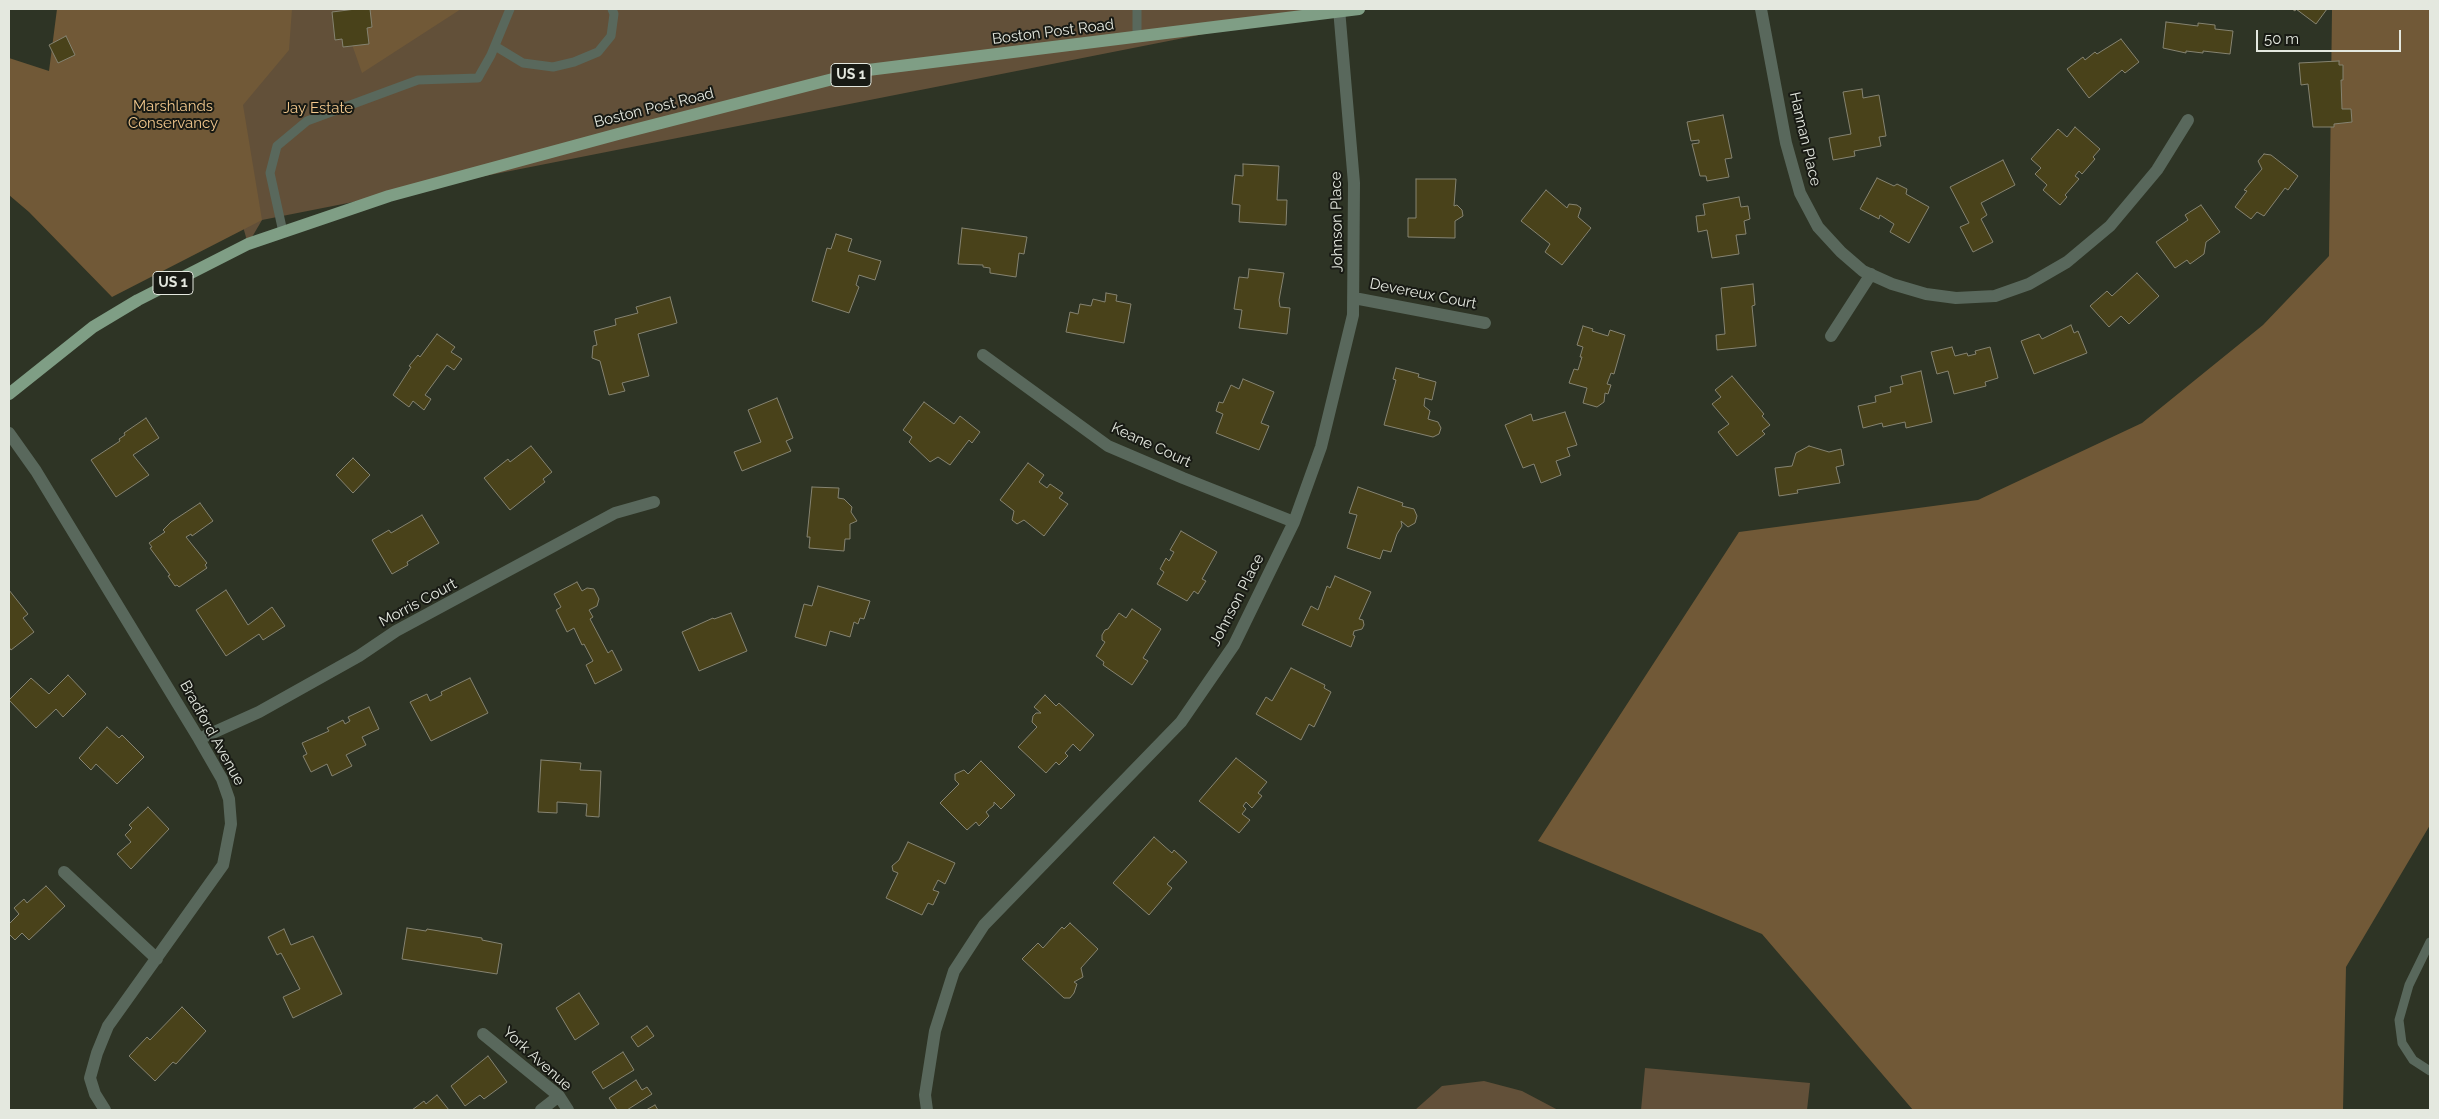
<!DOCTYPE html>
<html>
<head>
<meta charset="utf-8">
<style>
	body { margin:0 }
	#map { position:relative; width:2439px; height:1119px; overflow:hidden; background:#2e3425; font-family:Raleway,sans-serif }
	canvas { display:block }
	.frame { position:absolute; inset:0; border:10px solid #e4e8df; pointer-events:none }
	.scale { position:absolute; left:2256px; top:30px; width:145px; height:22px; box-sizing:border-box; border:2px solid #e4e8df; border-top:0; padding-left:6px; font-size:15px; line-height:18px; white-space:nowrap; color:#e4e8df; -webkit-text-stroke:4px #181a14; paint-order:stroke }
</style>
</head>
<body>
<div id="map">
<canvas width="2439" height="1119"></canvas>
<div class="frame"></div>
<div class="scale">50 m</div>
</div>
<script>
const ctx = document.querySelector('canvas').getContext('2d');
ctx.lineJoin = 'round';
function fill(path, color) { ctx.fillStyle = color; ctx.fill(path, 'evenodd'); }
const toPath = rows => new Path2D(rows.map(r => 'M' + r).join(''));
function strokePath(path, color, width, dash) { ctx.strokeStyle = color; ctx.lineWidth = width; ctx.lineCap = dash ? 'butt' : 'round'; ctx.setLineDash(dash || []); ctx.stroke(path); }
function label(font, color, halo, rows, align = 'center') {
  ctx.font = font + ' Raleway,sans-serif'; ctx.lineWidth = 4; ctx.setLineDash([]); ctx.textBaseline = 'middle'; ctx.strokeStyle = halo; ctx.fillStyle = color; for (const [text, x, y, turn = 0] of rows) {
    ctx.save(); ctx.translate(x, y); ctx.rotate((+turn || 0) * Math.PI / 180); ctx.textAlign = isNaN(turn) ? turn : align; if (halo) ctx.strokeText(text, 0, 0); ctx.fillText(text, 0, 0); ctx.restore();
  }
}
const green = toPath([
	[180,9,1342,9,1338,11,1285,18,262,220,248,244],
	[1645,1068,1810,1083,1807,1110,1641,1110],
	[1484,1081,1522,1091,1558,1110,1415,1110,1442,1086]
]);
const forest = toPath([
	[57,9,292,9,289,50,243,105,262,220,112,297,29,212,9,195,9,58,49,71],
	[345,9,461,9,362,73,341,13],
	[2332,9,2430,9,2430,825,2346,967,2343,1110,1913,1110,1762,934,1538,841,1739,532,1978,500,2142,423,2263,325,2329,256]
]);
const building = toPath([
	[356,9,370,9,372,27,367,28,369,44,343,47,342,39,335,40,332,12,356,9],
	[2292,9,2327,9,2316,24,2296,9,2295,11,2292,9],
	[2166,22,2198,26,2198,23,2215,25,2215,29,2233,31,2230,54,2203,51,2203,53,2186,51,2186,53,2163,48,2166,22],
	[66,36,75,55,58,63,49,45,66,36],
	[2121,39,2139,62,2125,73,2122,70,2089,98,2067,69,2083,57,2085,60,2095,52,2097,54,2121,39],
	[2339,61,2339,65,2343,65,2343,80,2341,80,2342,109,2351,109,2352,122,2334,124,2334,127,2313,127,2308,84,2301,85,2299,63,2339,61],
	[1862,89,1863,98,1879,95,1886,136,1879,137,1881,146,1854,151,1855,156,1833,160,1829,138,1851,134,1843,92,1862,89],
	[1723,115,1732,158,1725,159,1729,177,1707,181,1706,176,1700,176,1692,144,1699,143,1699,140,1691,141,1687,122,1723,115],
	[2075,127,2100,149,2093,157,2095,159,2082,174,2079,171,2075,176,2079,179,2065,195,2067,197,2060,205,2043,190,2047,185,2035,174,2041,168,2031,159,2058,129,2067,137,2075,127],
	[2264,154,2271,155,2298,176,2288,190,2285,188,2264,216,2257,212,2251,219,2235,207,2247,191,2244,190,2262,169,2258,161,2264,154],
	[2003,160,2015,185,1981,203,1987,215,1981,219,1993,242,1973,252,1960,227,1969,223,1950,187,2003,160],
	[1243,164,1279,166,1277,200,1287,200,1286,225,1239,222,1240,205,1232,204,1235,175,1243,176,1243,164],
	[1877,178,1894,186,1897,184,1907,189,1906,194,1929,207,1909,243,1890,232,1894,224,1880,215,1879,219,1860,209,1877,178],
	[1416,179,1456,179,1454,206,1457,205,1462,210,1463,216,1455,221,1455,238,1408,237,1408,218,1416,218,1416,179],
	[1546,190,1567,208,1569,204,1577,205,1581,208,1578,217,1591,228,1562,265,1545,252,1550,244,1521,221,1546,190],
	[1739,197,1741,207,1748,206,1750,219,1744,221,1746,234,1736,235,1739,254,1712,258,1707,230,1698,232,1696,216,1705,215,1703,204,1739,197],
	[2201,205,2220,232,2206,242,2204,254,2190,264,2187,260,2175,268,2156,242,2188,220,2185,215,2201,205],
	[962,228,1027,237,1024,254,1019,253,1016,277,990,273,990,268,983,267,983,265,958,264,962,228],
	[836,234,852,239,848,251,881,261,875,280,859,275,856,285,859,287,849,313,812,301,827,248,831,249,836,234],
	[1249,269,1284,273,1279,300,1280,307,1290,308,1287,334,1239,328,1242,310,1234,309,1236,296,1239,277,1248,278,1249,269],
	[2137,273,2159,296,2129,324,2121,316,2109,327,2090,306,2107,291,2112,296,2137,273],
	[1753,284,1755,305,1752,306,1756,346,1717,350,1716,335,1725,334,1721,288,1753,284],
	[1106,293,1117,295,1116,301,1131,304,1124,343,1066,332,1070,312,1078,314,1080,304,1091,306,1093,299,1105,302,1106,293],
	[670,297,677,323,638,334,649,376,622,383,625,391,609,395,600,361,592,358,593,346,597,345,594,331,616,325,615,319,638,313,636,307,670,297],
	[2071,325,2074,333,2078,331,2087,353,2034,374,2021,341,2039,334,2042,339,2071,325],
	[1583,326,1593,329,1592,331,1608,336,1610,330,1625,335,1614,374,1611,373,1607,384,1611,385,1608,394,1605,393,1604,402,1597,407,1583,403,1587,388,1569,383,1574,369,1578,370,1582,357,1580,357,1583,347,1577,345,1583,326],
	[437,334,455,347,451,352,462,359,454,370,447,365,425,395,431,399,424,410,413,401,409,407,393,395,411,367,409,366,418,355,420,357,437,334],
	[1952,347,1955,356,1967,353,1968,356,1976,354,1975,351,1990,347,1998,378,1985,382,1986,386,1954,394,1948,371,1937,374,1931,352,1952,347],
	[1396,368,1419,374,1418,377,1436,382,1432,400,1425,398,1424,406,1430,411,1428,419,1438,422,1441,428,1439,434,1433,437,1384,425,1396,380,1393,379,1396,368],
	[1921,371,1932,422,1906,428,1905,422,1883,427,1882,423,1863,428,1858,406,1876,402,1875,396,1891,392,1890,387,1903,384,1901,376,1921,371],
	[1732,376,1764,414,1762,416,1770,425,1762,431,1765,434,1737,456,1718,432,1729,424,1712,404,1721,397,1715,390,1732,376],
	[1243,379,1274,392,1261,423,1269,426,1259,450,1216,433,1223,414,1216,411,1219,402,1223,403,1231,385,1239,389,1243,379],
	[777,398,793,438,786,441,791,451,742,471,734,452,761,442,748,410,777,398],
	[924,402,954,424,960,416,980,432,972,443,969,440,950,465,938,457,930,462,909,442,912,437,903,430,924,402],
	[1565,412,1577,445,1567,448,1570,456,1556,461,1561,475,1541,483,1534,464,1523,468,1505,425,1531,414,1533,421,1565,412],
	[146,418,159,438,133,455,149,475,116,497,91,460,120,441,119,439,125,435,124,433,146,418],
	[531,446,552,472,543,479,545,482,510,510,484,478,508,459,510,462,531,446],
	[1809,446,1829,452,1841,449,1844,465,1836,467,1840,483,1797,490,1798,493,1779,496,1775,468,1792,466,1796,453,1809,446],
	[353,458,370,475,353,493,336,475,353,458],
	[1028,463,1044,475,1039,482,1047,488,1050,484,1063,493,1059,498,1068,504,1044,536,1024,520,1017,524,1012,520,1014,511,1000,500,1028,463],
	[812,487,839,488,838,498,844,499,852,507,851,512,857,521,850,524,850,539,845,539,844,551,809,548,810,537,807,537,812,487],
	[1358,487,1403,503,1402,506,1414,509,1417,516,1415,523,1408,527,1401,521,1402,526,1397,534,1391,552,1383,550,1380,559,1347,548,1357,515,1349,513,1358,487],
	[200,503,213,521,192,536,191,534,186,537,207,563,205,565,207,568,179,587,177,585,175,586,168,576,170,575,150,548,152,547,149,543,165,532,163,530,171,522,200,503],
	[422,515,439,543,407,562,408,565,392,574,372,540,389,530,391,533,422,515],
	[1181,531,1217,552,1202,579,1206,581,1198,594,1194,591,1187,601,1157,584,1164,572,1160,569,1166,558,1169,561,1174,552,1170,550,1181,531],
	[1335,576,1371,592,1359,619,1363,620,1364,625,1362,629,1354,631,1353,635,1355,636,1351,647,1302,625,1311,606,1318,610,1327,586,1330,588,1335,576],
	[577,582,582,591,587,588,594,589,599,599,597,606,589,610,593,617,590,619,608,653,612,650,622,670,595,684,586,665,593,661,584,644,582,645,574,628,567,632,556,610,561,607,554,594,577,582],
	[818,586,870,601,864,619,860,618,858,624,854,622,850,637,830,631,826,646,795,637,804,604,812,606,818,586],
	[9,590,28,614,23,618,34,632,11,650,9,647,9,590],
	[226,590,248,625,272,607,285,626,263,640,259,634,226,656,196,610,226,590],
	[1132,609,1161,629,1143,658,1148,661,1132,685,1103,665,1104,662,1096,656,1105,642,1102,640,1102,635,1105,630,1108,629,1119,613,1126,618,1132,609],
	[731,613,747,651,699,671,682,632,713,618,714,619,731,613],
	[1291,668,1325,685,1324,688,1331,692,1314,727,1309,724,1301,740,1256,714,1266,697,1272,701,1291,668],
	[68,675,86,694,63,717,56,709,36,728,9,700,31,678,49,694,68,675],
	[470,678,488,713,431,741,410,702,427,694,430,701,442,695,441,692,470,678],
	[1045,695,1056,706,1059,703,1094,735,1080,751,1073,744,1065,753,1068,756,1059,765,1056,762,1046,773,1018,747,1037,727,1032,722,1033,716,1036,713,1041,713,1034,707,1045,695],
	[369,707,379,729,362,737,366,745,346,755,352,766,332,776,327,764,311,772,303,756,307,754,302,743,329,731,327,728,343,720,345,724,350,721,348,717,369,707],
	[107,727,119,738,122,735,144,757,117,784,96,764,91,770,79,758,107,727],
	[1236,758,1267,782,1258,793,1262,796,1252,808,1246,802,1243,806,1246,809,1242,814,1250,820,1239,833,1199,801,1236,758],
	[541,760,581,763,580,770,601,771,599,817,586,816,587,804,557,802,557,813,538,812,541,760],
	[981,761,1015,795,1001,809,994,802,994,805,986,812,989,816,979,826,976,822,967,830,940,803,959,784,955,780,955,774,964,770,968,774,981,761],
	[148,807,169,829,131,869,117,854,131,842,125,835,132,828,129,825,148,807],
	[1154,837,1172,853,1174,850,1187,862,1167,884,1172,888,1149,915,1113,883,1154,837],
	[908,842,955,863,945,884,938,880,933,890,939,892,933,905,928,903,922,915,886,898,898,873,893,871,892,866,899,860,908,842],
	[46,886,65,906,29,940,22,933,15,940,9,934,9,924,19,914,14,908,24,899,27,903,46,886],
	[1070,923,1098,949,1081,968,1083,977,1074,982,1077,984,1074,993,1070,998,1064,998,1022,959,1038,943,1043,948,1062,927,1064,929,1070,923],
	[407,928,426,931,427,929,482,938,482,940,502,944,497,974,402,959,407,928],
	[284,929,291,945,313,936,342,994,293,1018,283,997,300,989,281,953,277,955,268,937,284,929],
	[579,993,599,1024,575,1040,556,1008,579,993],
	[182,1007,206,1031,176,1064,173,1062,155,1081,129,1056,147,1037,150,1040,182,1007],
	[647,1026,654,1036,638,1047,631,1037,647,1026],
	[623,1052,634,1070,603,1089,592,1072,623,1052],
	[488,1056,507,1082,484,1099,480,1095,465,1106,451,1086,488,1056],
	[636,1080,642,1090,647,1087,652,1094,627,1110,617,1110,609,1098,636,1080],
	[437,1095,449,1110,412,1110,424,1101,426,1104,437,1095],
	[655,1105,658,1110,646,1110,655,1105]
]);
const lane = toPath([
	[1137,9,1137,37],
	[495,46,523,63,553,67,574,62,598,52,611,36,614,14,612,9],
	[283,232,270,173,277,146,307,121,418,80,478,78,491,55,510,9],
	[2430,942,2409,985,2399,1020,2402,1043,2413,1060,2430,1071]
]);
const street = toPath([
	[1761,9,1786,143,1800,193,1818,227,1841,252,1863,271,1892,284,1926,294,1956,298,1995,296,2029,284,2067,262,2110,226,2157,170,2188,120],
	[1354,298,1485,323],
	[1831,336,1871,274],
	[983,355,1108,446,1183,478,1294,522],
	[9,433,36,471,199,739,222,779,229,799,231,824,223,865,108,1026,97,1053,90,1078,95,1094,105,1110],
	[199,739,259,712,359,656,396,631,615,513,654,502],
	[64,872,157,959],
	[483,1034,559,1096,568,1110],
	[541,1110,559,1096],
	[927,1110,925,1095,935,1031,954,971,984,925,1181,722,1234,645,1294,522,1321,447,1353,315,1354,183,1339,9]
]);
const primary = toPath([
	[9,394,93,327,138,300,248,244,389,196,618,134,868,70,1359,9]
]);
const shields = [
	[851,75,40],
	[173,283,40]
];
const shieldNames = [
	["US 1",851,75],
	["US 1",173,283]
];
const streetNames = [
	["Boston Post Road",1053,32,-7],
	["Boston Post Road",654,108,-14],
	["Hannan Place",1805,139,77],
	["Johnson Place",1337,222,-91],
	["Devereux Court",1423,294,11],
	["Keane Court",1151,445,25],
	["Johnson Place",1237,600,-63],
	["Morris Court",418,603,-28],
	["Bradford Avenue",212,733,61],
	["York Avenue",537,1059,42]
];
const parkNames = [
	["Marshlands",173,106],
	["Conservancy",173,123],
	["Jay Estate",318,108]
];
fill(green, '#625039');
fill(forest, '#715937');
fill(building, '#49421a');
strokePath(building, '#858371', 1);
strokePath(lane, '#59685c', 9);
strokePath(street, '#59685c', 12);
strokePath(primary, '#7f9e85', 12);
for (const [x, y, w] of shields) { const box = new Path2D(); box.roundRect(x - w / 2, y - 11.5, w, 23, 4); ctx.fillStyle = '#181a14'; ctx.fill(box); strokePath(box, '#e4e8df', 1); }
label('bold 14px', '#e4e8df', null, shieldNames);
label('15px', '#e4e8df', '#181a14', streetNames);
label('15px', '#f1c78d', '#181a14', parkNames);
</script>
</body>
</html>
